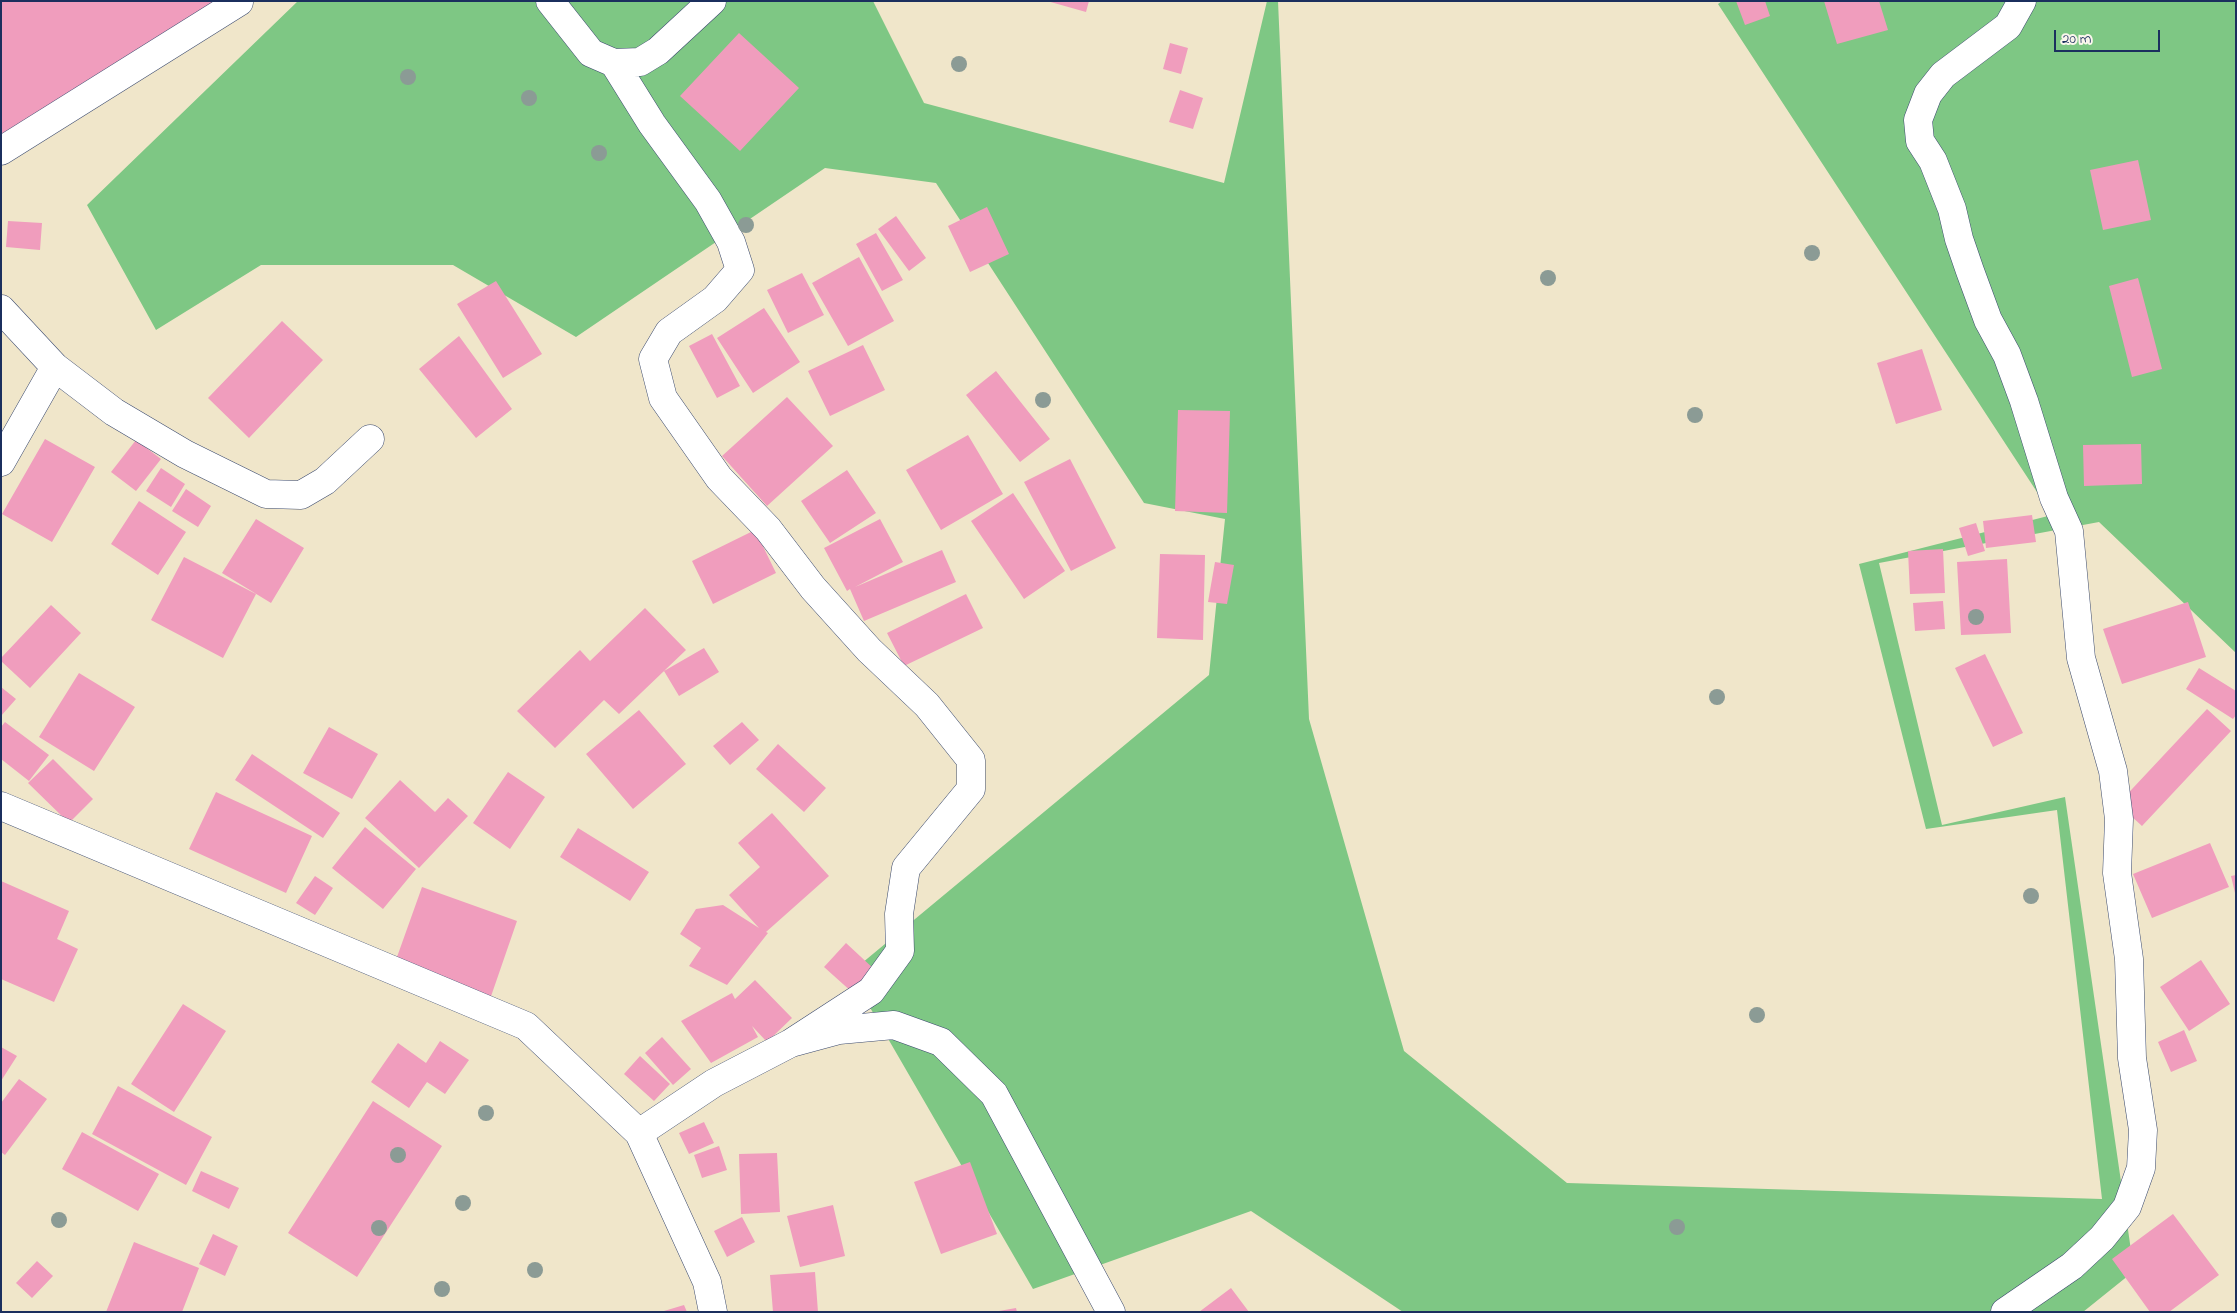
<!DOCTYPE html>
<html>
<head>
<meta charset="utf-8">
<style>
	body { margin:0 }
	#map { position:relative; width:2237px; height:1313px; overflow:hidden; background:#f0e6ca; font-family:"Indie Flower",sans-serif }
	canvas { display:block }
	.frame { position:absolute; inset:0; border:2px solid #1b2f5e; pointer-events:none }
	.scale { position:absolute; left:2054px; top:30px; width:106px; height:22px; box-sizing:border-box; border:2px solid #1b2f5e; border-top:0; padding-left:6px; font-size:15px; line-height:18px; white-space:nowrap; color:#1b2f5e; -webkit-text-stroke:4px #fbf7ec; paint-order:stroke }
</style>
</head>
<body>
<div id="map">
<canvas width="2237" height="1313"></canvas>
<div class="frame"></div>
<div class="scale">20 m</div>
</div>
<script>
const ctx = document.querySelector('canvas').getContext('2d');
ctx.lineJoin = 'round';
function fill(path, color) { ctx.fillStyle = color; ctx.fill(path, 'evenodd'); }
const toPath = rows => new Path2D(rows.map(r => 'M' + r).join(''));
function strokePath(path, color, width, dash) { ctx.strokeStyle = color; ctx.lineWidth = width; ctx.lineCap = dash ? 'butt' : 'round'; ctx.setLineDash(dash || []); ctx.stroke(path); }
const green = toPath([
	[298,1,873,1,924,103,1224,183,1267,1,1278,1,1309,719,1404,1051,1567,1183,2102,1199,2057,810,1926,829,1859,564,2052,515,1718,4,1722,1,2236,1,2236,653,2099,522,1879,563,1942,825,2065,797,2134,1271,2083,1312,1403,1312,1251,1211,1033,1289,850,973,1209,675,1225,519,1144,503,936,183,825,168,576,337,453,265,261,265,156,330,87,205]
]);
const building = toPath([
	[1,1,217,1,1,150],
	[1047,1,1089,1,1086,12],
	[1736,1,1765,1,1770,16,1745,25],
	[1824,1,1879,1,1888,30,1837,44],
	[739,33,799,88,740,151,680,96],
	[1170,43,1188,48,1181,74,1163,69],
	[1180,90,1203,98,1193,129,1169,122],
	[2138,160,2151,220,2103,230,2090,170],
	[987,207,1009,254,970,272,948,226],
	[896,216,926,258,909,271,878,229],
	[8,221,42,223,40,250,6,247],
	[876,233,903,280,882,291,856,244],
	[859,257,894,321,848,346,812,283],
	[802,273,824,315,788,333,767,290],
	[2138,278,2162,369,2132,377,2109,286],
	[496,281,542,354,503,378,457,304],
	[764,308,800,362,753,393,717,338],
	[282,321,323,360,249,438,208,398],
	[712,334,740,386,717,398,689,346],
	[459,336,512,409,476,438,419,369],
	[863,345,885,390,830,416,808,371],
	[1922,349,1942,410,1896,424,1877,363],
	[996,371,1050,439,1020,462,966,395],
	[787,397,833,446,767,506,722,456],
	[1178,410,1230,411,1227,513,1175,511],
	[968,435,1003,494,941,530,906,470],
	[45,439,95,467,52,542,2,514],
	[136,440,161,459,136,491,111,472],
	[2141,444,2142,484,2084,486,2083,445],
	[1070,459,1116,548,1071,571,1024,482],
	[161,468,185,484,171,507,146,491],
	[847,470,876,513,830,543,801,501],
	[186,489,211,506,198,527,172,511],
	[1013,493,1065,571,1024,599,971,521],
	[139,501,186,532,158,575,111,544],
	[2032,515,2036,542,1986,548,1983,521],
	[256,519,304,548,271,603,222,573],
	[880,519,903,562,855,587,942,550,956,582,864,621,850,589,847,591,824,548],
	[1976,523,1985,551,1968,556,1959,528],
	[755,530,776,573,713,604,692,561],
	[1943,549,1945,593,1910,594,1908,551],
	[1160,554,1205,555,1203,640,1157,638],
	[184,557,256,594,223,658,151,620],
	[2007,559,2011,633,1961,635,1957,562],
	[1215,562,1234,565,1227,604,1208,602],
	[966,594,983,628,904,666,887,633],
	[1943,601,1945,629,1915,631,1913,603],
	[2188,602,2206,657,2122,684,2103,629],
	[51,605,81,633,30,688,1,661,1,658],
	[645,608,686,650,619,714,604,700,555,748,517,711,580,650,590,661],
	[704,648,719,672,679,696,664,671],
	[1985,654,2023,733,1993,747,1955,668],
	[2199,668,2236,691,2236,715,2233,719,2186,689],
	[79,673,135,707,94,771,39,737],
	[1,687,16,699,1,716],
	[2207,709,2231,731,2142,826,2118,804],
	[639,710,686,764,633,809,586,754],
	[5,722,49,755,29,781,1,759,1,727],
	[742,722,759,740,730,765,713,746],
	[329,727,378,754,352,799,303,773],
	[778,744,826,788,804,812,756,769],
	[252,754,340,813,323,838,235,780],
	[53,759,93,799,69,823,28,783],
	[508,772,545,797,510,849,473,823],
	[400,780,435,812,448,798,468,816,419,868,365,818],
	[216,792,312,836,286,893,189,849],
	[772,813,829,876,766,932,768,933,727,985,689,966,701,948,680,934,696,909,723,905,759,928,729,895,760,867,738,843],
	[365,827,416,869,383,909,332,868],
	[578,828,649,872,630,901,560,857],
	[2210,843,2229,887,2152,918,2133,874],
	[2236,875,2236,893,2235,893,2231,876],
	[315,876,333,888,315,915,296,903],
	[1,881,69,911,57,939,78,949,54,1002,1,979],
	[422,887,517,921,488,1005,392,971],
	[846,943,874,969,853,993,824,967],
	[2201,960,2230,1004,2189,1031,2160,987],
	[755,980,792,1018,767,1042,752,1026,758,1037,711,1063,681,1021,732,993,735,999],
	[183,1004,226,1031,174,1112,131,1084],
	[2184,1030,2197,1061,2171,1072,2158,1042],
	[662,1037,691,1069,673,1085,645,1053],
	[440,1041,469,1060,445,1094,427,1082,409,1108,371,1082,398,1043,426,1063],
	[1,1047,17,1056,1,1081],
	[640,1056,670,1084,654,1101,624,1074],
	[19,1079,47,1099,5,1155,1,1152,1,1103],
	[118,1086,212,1137,186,1185,92,1134],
	[373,1101,442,1146,357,1277,288,1233],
	[704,1122,714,1143,689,1154,679,1133],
	[82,1132,159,1174,138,1211,62,1169],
	[719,1146,727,1170,702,1178,694,1155],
	[777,1153,780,1212,741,1214,739,1154],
	[970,1162,997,1234,941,1254,914,1182],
	[201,1171,239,1188,229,1209,192,1191],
	[833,1205,845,1256,800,1267,787,1216],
	[2173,1214,2219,1275,2169,1312,2150,1312,2112,1259],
	[742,1217,755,1242,727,1257,714,1231],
	[213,1234,238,1246,225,1276,199,1264],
	[134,1242,199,1268,182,1312,106,1312],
	[37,1261,53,1276,32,1298,16,1283],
	[815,1272,818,1312,773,1312,770,1275],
	[1231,1288,1249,1312,1199,1312],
	[684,1305,687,1312,664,1312,664,1311],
	[1016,1308,1017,1312,999,1312,999,1311]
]);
const minor = toPath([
	[550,1,591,53,614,63,640,62,658,51,712,1],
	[614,63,652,124,708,201,731,242,740,270,715,299,669,332,653,359,663,398,719,478,768,529,813,588,869,650,927,705,971,760,971,789,906,868,899,914,900,951,871,991,791,1043],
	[1,151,239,2],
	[1,309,55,367,114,412,185,454,266,494,301,495,325,481,370,439],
	[1,462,55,367],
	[639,1133,714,1083,791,1043,839,1030,894,1025,941,1042,994,1094,1111,1312],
	[2005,1312,2072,1266,2102,1238,2127,1207,2141,1168,2143,1130,2132,1058,2129,959,2117,873,2119,819,2113,771,2081,658,2069,531,2054,498,2024,401,2007,355,1988,320,1970,271,1959,239,1952,209,1933,161,1920,141,1918,120,1928,94,1943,75,2008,26,2022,1]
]);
const tertiary = toPath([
	[1,806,526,1026,639,1133,707,1282,713,1312]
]);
const trees = [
	[959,64],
	[408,77],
	[529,98],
	[599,153],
	[746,225],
	[1812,253],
	[1548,278],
	[1043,400],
	[1695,415],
	[1976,617],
	[1717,697],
	[2031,896],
	[1757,1015],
	[486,1113],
	[398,1155],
	[463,1203],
	[59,1220],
	[1677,1227],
	[379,1228],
	[535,1270],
	[442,1289]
];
fill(green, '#7ec784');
fill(building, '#f09dbd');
strokePath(minor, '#3b4a6e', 29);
strokePath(tertiary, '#3b4a6e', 29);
strokePath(minor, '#fff', 28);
strokePath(tertiary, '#fff', 28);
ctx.fillStyle = '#8b9b95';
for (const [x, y] of trees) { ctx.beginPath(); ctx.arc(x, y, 8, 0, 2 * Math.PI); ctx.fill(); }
</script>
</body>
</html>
